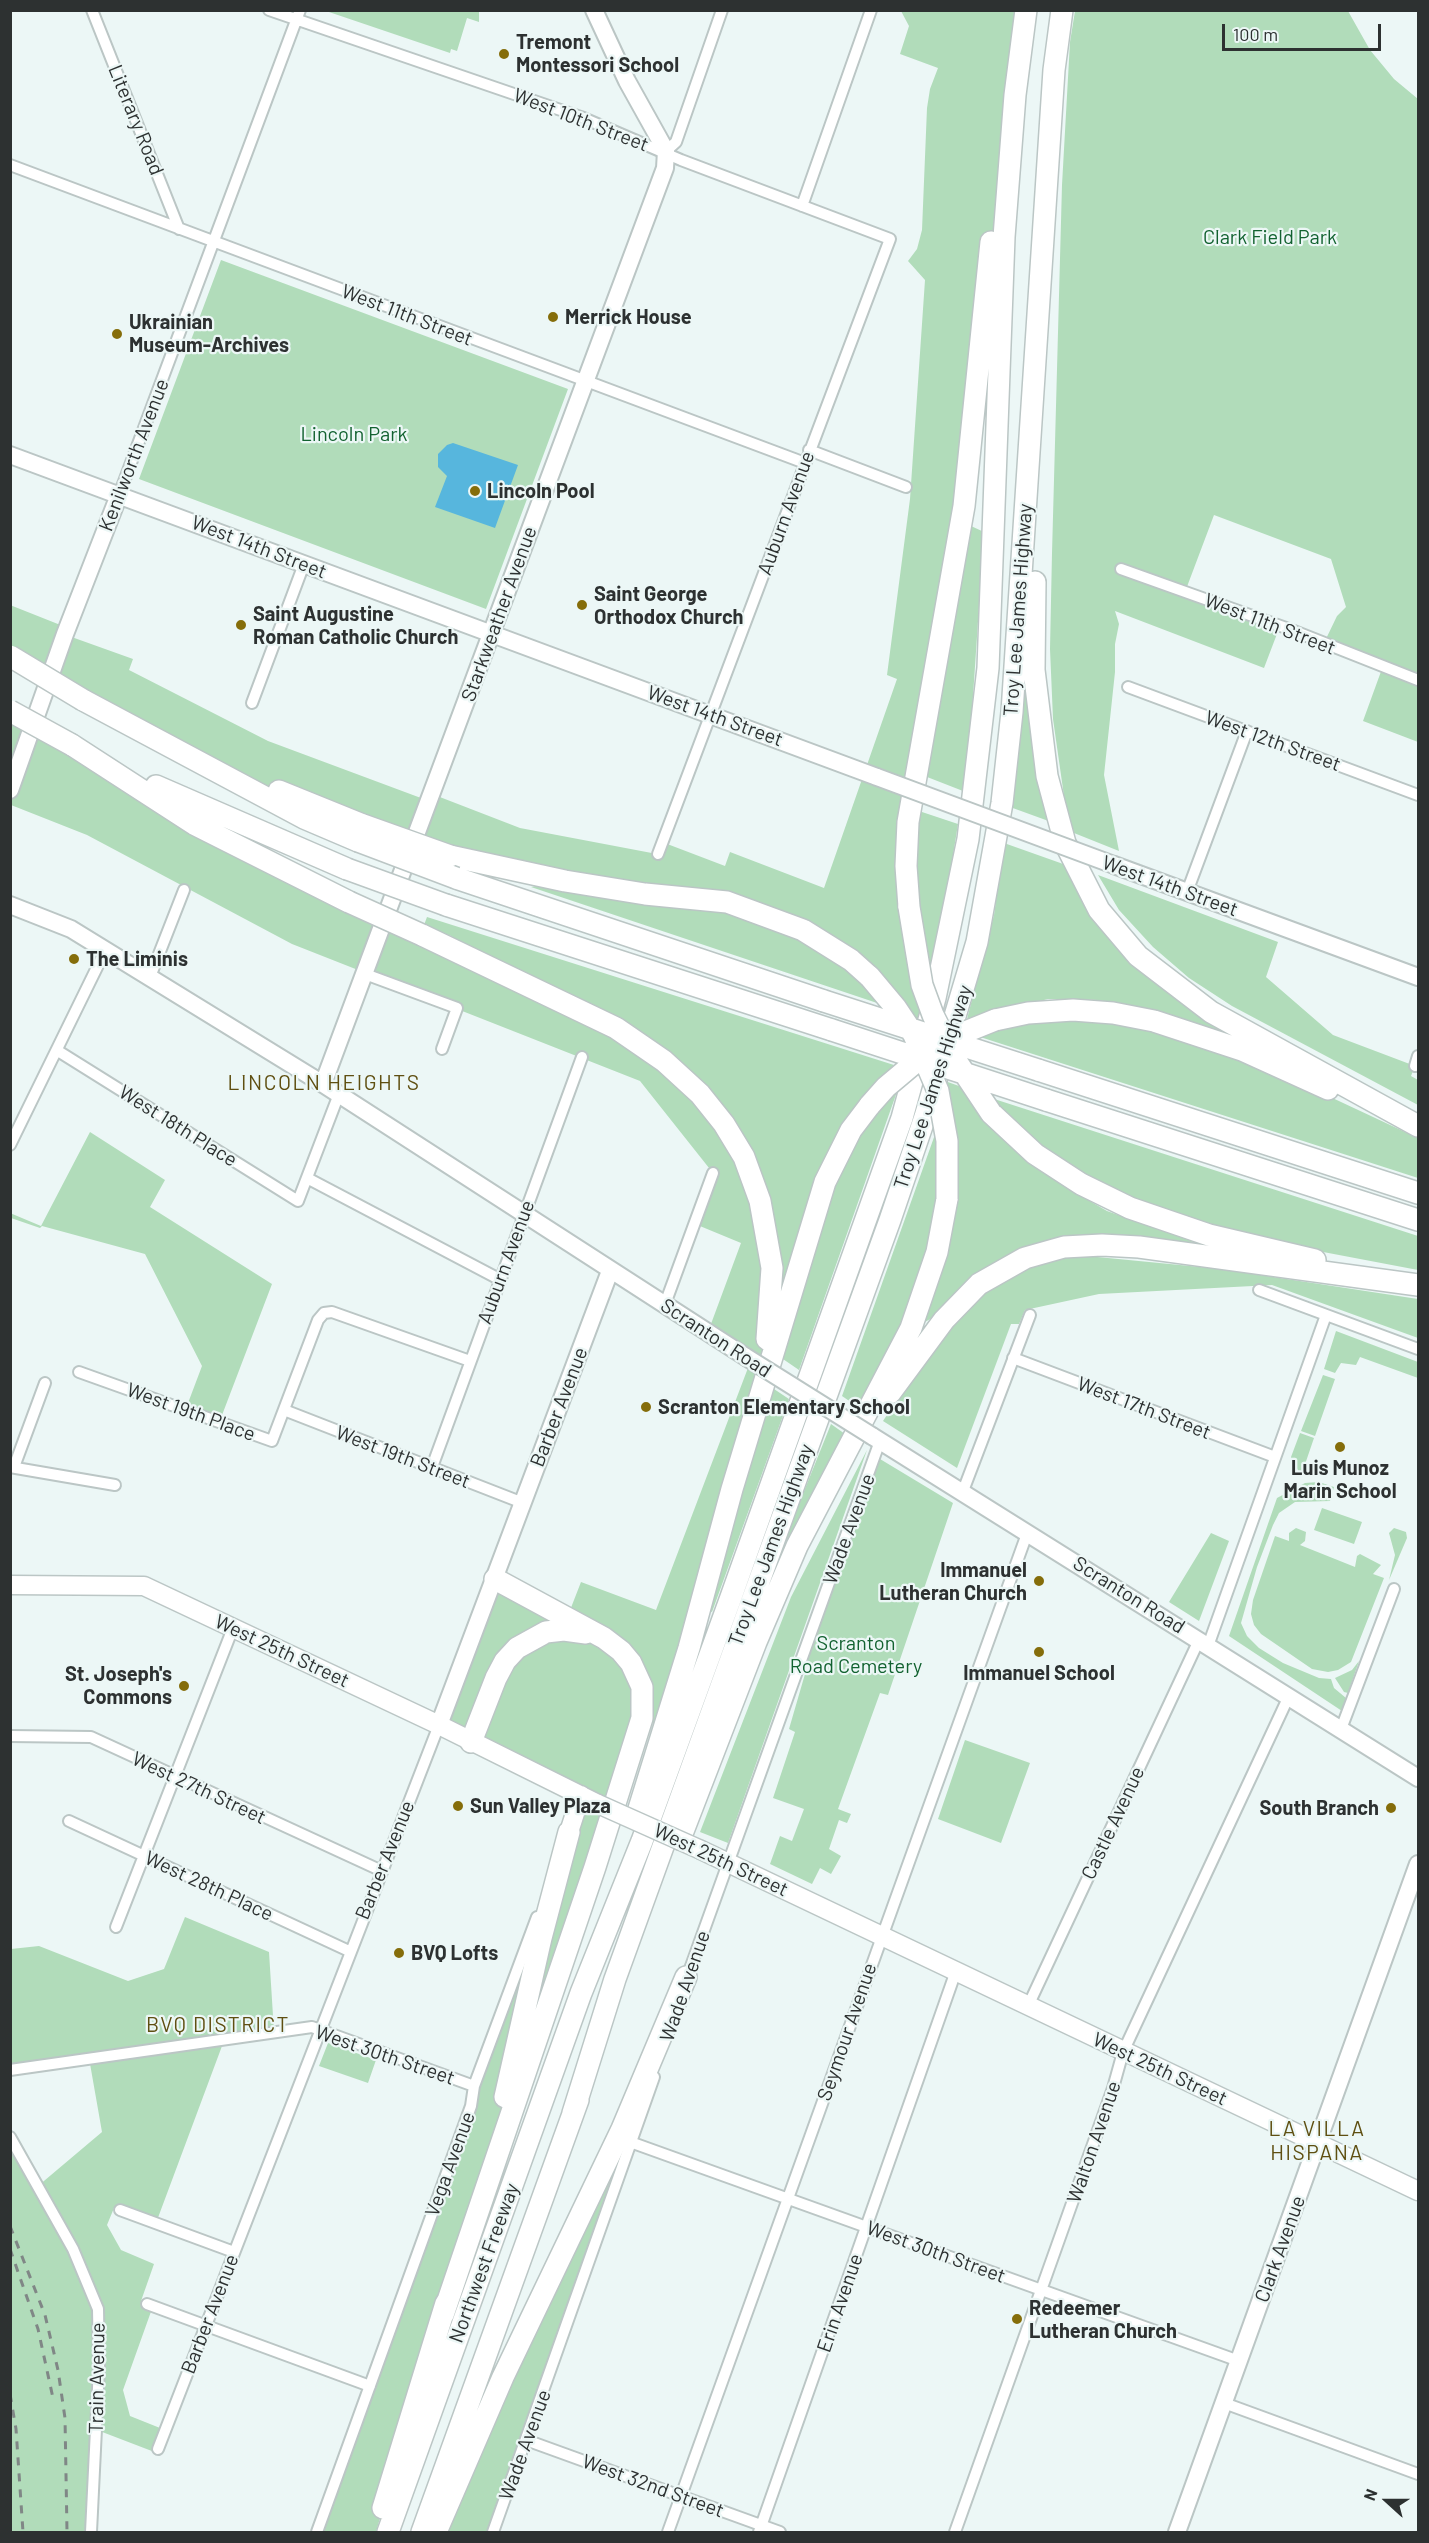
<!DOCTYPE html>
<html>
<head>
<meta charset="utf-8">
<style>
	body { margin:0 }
	#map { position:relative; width:1429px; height:2543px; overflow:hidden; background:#ecf7f6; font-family:Barlow,sans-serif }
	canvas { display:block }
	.frame { position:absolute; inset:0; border:12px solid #2d3131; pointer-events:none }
	.north { position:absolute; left:1357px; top:2471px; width:60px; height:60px; -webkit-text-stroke:4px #ecf7f6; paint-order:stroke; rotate:291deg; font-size:16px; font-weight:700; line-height:24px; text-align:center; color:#2d3131 }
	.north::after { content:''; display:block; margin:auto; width:21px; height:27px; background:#2d3131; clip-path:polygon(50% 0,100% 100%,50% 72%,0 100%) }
	.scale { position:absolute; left:1222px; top:24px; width:159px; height:27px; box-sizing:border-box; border:3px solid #2d3131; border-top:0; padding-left:8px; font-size:18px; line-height:21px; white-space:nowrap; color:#2d3131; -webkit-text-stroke:4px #ecf7f6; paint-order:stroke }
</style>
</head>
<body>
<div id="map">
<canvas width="1429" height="2543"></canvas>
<div class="frame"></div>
<div class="north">N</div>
<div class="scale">100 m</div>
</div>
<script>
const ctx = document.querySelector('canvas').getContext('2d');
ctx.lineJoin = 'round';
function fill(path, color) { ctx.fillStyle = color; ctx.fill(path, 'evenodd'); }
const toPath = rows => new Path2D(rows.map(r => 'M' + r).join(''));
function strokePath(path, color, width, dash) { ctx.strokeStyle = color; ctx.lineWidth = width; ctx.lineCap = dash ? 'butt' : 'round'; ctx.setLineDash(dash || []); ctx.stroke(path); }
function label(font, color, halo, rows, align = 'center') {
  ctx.font = font + ' Barlow,sans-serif'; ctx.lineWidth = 4.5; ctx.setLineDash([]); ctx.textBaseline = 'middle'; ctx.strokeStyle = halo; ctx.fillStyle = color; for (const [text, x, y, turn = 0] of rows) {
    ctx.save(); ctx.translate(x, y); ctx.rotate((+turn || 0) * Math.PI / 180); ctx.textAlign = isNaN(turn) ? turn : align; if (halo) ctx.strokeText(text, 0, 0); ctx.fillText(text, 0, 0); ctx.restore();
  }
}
const green = toPath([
	[326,11,479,11,479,22,467,18,457,51,451,49,450,53],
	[901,11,1020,11,986,291,908,822,925,1036,896,1008,783,921,550,879,296,798,203,758,11,656,10,605,68,628,66,635,133,659,129,670,268,741,429,801,432,794,520,828,657,854,662,842,725,866,730,852,824,888,897,679,887,675,910,499,925,280,908,261,917,249,922,230,927,108,930,89,938,68,900,54,909,26],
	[1075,11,1348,11,1370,50,1394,79,1418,99,1418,742,1363,721,1383,666,1324,643,1337,616,1346,607,1331,559,1214,515,1185,592,1280,626,1264,668,1115,611,1119,624,1115,644,1115,672,1104,775,1119,851,1074,833,1064,796,1053,719,1050,649,1052,553,1062,185,1070,42],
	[221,260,568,389,486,609,139,479],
	[971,526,984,532,971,726,963,791,922,775],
	[1023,667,1054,823,1010,807],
	[11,711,194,824,422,935,677,1071,755,1185,769,1329,664,1728,643,1719,413,2404,376,2532,317,2532,581,1796,439,1725,495,1579,567,1618,581,1582,656,1610,751,1360,708,1332,741,1243,695,1224,713,1173,640,1081,292,944,87,835,11,805,10,791,20,765,11,759],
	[916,810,958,824,946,900,930,974,916,893],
	[1004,843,1066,865,1080,895,1230,1029,1229,1036,1172,1015,1098,1000,1048,999,967,1019,994,915],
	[1098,875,1278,942,1266,977,1333,1035,1415,1066,1411,1076,1418,1080,1418,1105,1232,1006,1189,978,1153,947,1119,910],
	[536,886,594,896,719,908,794,933,857,976,883,1005,531,887],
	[427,917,894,1065,846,1118,831,1146,818,1173,780,1304,777,1240,700,1083,451,936,424,925],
	[1034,1018,1145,1025,1279,1073,1418,1138,1418,1178,977,1036],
	[945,1081,959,1086,1003,1139,1033,1165,1064,1186,1107,1211,1211,1248,1104,1234,1066,1239,925,1322,943,1269,957,1198,956,1131],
	[899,1086,799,1370,780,1357,812,1241,851,1143],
	[988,1097,1418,1236,1418,1270,1260,1240,1217,1230,1122,1196,1058,1160,1024,1133],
	[938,1126,936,1223,901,1328,858,1407,842,1396],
	[90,1132,165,1180,150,1207,272,1284,219,1423,185,1411,202,1366,145,1254,42,1226,40,1228,11,1218,10,1213,41,1226],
	[1077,1255,1221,1269,1418,1299,1418,1338,1272,1285,1099,1294,1025,1310,1019,1324,1011,1324,957,1468,883,1421,936,1341,984,1290,1012,1274,1043,1261],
	[1336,1331,1418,1362,1418,1378,1360,1357,1356,1365,1341,1363,1335,1373,1324,1369],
	[1323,1375,1335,1379,1315,1436,1301,1431],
	[771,1387,789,1399,712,1612,709,1611],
	[831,1424,845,1434,784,1552,780,1551],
	[1300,1433,1314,1438,1301,1476,1291,1457],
	[867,1450,728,1843,700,1832,791,1597],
	[880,1459,953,1503,888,1695,880,1693,838,1809,851,1814,847,1823,839,1820,829,1849,841,1856,831,1874,820,1868,812,1884,770,1864,780,1836,792,1841,804,1809,773,1798,795,1732,789,1729,805,1674,809,1670,806,1661],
	[1319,1482,1334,1487,1330,1501,1295,1502,1279,1513,1273,1525,1257,1567,1241,1623,1247,1636,1259,1648,1283,1663,1319,1678,1331,1679,1334,1688,1346,1698,1342,1711,1229,1636,1277,1498,1305,1483],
	[1322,1508,1362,1522,1354,1544,1314,1530],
	[1296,1528,1306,1532,1305,1541,1300,1545,1355,1567,1357,1556,1360,1554,1381,1565,1373,1574,1384,1578,1351,1662,1338,1670,1328,1672,1312,1669,1261,1634,1254,1625,1251,1614,1253,1600,1275,1536,1289,1541,1289,1533],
	[1394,1528,1406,1532,1407,1538,1389,1580,1395,1555,1389,1533],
	[1211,1533,1229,1541,1199,1621,1169,1602],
	[1359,1661,1348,1693,1344,1692,1335,1678,1352,1670],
	[965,1740,1030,1763,1001,1843,938,1819],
	[185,1917,269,1952,274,2032,225,2038,156,2223,114,2208,107,2225,121,2250,154,2264,141,2301,153,2306,123,2390,130,2416,165,2430,157,2453,97,2430,91,2532,11,2532,10,2137,38,2186,102,2132,89,2058,11,2070,11,1949,39,1946,128,1981,164,1969],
	[686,1977,493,2532,436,2532],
	[328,2043,376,2060,368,2083,319,2066]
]);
const water = toPath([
	[453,443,518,465,495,528,435,507,447,476,438,467,438,454,447,445]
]);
const street = toPath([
	[92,10,179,229],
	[269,10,581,117,681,160,890,239,658,854],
	[666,151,676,142,722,10],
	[10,165,805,463],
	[802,206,871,10],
	[809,450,906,487],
	[119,495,300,10],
	[1121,569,1289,629,1418,680],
	[1128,687,1418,795],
	[252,703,304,564],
	[1187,892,1247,731],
	[365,974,457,1008,442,1049],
	[150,977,184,890],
	[58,1051,298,1201,339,1094],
	[1415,1066,1418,1056],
	[10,1145,105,951],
	[307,1178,499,1279],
	[1259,1290,1418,1349],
	[665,1304,713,1173],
	[1013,1358,1275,1457],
	[79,1372,272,1441,318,1320,324,1313,332,1312,470,1361],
	[284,1410,523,1503],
	[10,1467,115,1485],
	[14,1467,45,1383],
	[432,1467,582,1057],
	[963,1491,1030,1315],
	[1208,1646,1326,1315],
	[1341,1729,1394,1589],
	[10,1736,91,1737,382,1871],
	[69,1821,349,1951],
	[116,1927,233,1628],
	[686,1980,880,1441],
	[1028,2006,1199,1640],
	[10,2070,312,2027,474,2086],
	[10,2137,73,2249,98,2309,99,2367,91,2532],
	[633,2143,1239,2361],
	[120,2210,234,2252],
	[147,2304,370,2386],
	[1224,2403,1418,2474],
	[526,2440,780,2532],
	[158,2449,439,1725],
	[317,2532,471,2106,474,2086,537,1917],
	[493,2532,654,2077],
	[668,2532,1028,1531],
	[759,2532,956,1971],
	[955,2532,1113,2088,1123,2052,1289,1696]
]);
const secondary = toPath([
	[10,455,877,777],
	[10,790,65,634,119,495],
	[1114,865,1418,977],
	[10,905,71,929,323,1084,746,1357],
	[323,1084,665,168,666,151,627,81,594,10],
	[872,1436,1418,1778],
	[439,1725,610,1271],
	[1177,2532,1418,1864]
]);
const primary = toPath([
	[10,1585,144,1586,439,1725,598,1804],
	[569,1832,581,1795],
	[701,1850,1418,2191]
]);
const highway = toPath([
	[1035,582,1034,670,1047,776,1065,843,1099,910,1138,956,1211,1012,1418,1126],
	[83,700,304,818,358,841],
	[72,745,194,824,349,902],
	[156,786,347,869],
	[279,791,363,825],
	[450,856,565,881,645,894,727,902,803,930,851,960,870,977],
	[456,878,824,1001],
	[446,905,832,1030],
	[909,907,906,866,908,822,964,506,991,242],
	[422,935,616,1028,664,1061,700,1094,724,1124,744,1157,760,1201,772,1268,767,1339],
	[995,1020,1028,1013,1073,1010,1113,1013,1154,1021,1242,1050,1328,1089],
	[1038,1070,1418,1193],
	[1046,1100,1418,1220],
	[991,1113,1035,1154,1081,1184,1130,1208,1209,1235,1315,1260],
	[890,1393,944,1320,979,1284,1025,1258,1064,1247,1102,1245,1139,1247,1418,1285],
	[471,1742,496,1678,505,1661,517,1648,546,1632,564,1630,586,1633],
	[637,1815,689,1648,732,1489,825,1182,851,1130,870,1105],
	[680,1839,756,1642,797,1546,911,1328,937,1252,947,1199],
	[505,2097,541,1938,569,1832],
	[573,2113,615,1979,890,1220,925,1117,977,942,1002,803,1012,712,1054,70,1062,10],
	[443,2315,595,1867,642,1718,642,1687,631,1663,621,1651,604,1638,495,1579],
	[383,2508,446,2303],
	[388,2532,581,1993,642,1841,731,1597,902,1118,935,998,968,839,988,668,1004,237,1015,95,1026,10],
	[422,2532,578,2100],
	[436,2532,503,2377,622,2129,686,1977]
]);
const rail = toPath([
	[10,2226,45,2315,58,2370,65,2418,67,2532],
	[10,2249,38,2329,53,2398],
	[10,2394,16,2429,23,2532]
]);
const secondaryBridge = toPath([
	[877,777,1114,865],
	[746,1357,872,1436]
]);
const primaryBridge = toPath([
	[598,1804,701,1850]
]);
const highwayBridge = toPath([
	[10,656,83,700],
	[10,711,72,745],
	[363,825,450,856],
	[358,841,456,878],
	[347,869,446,905],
	[349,902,422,935],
	[909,907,922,985,933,1015,955,1059,991,1113],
	[870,977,896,1008,914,1035,938,1091,947,1141,947,1199],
	[824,1001,1038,1070],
	[832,1030,1046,1100],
	[870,1105,886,1087,930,1050,953,1037,995,1020]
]);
const markers = [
	[504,54,6,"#856d0a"],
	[553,317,6,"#856d0a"],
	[117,334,6,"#856d0a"],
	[475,491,6,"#856d0a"],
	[582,605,6,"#856d0a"],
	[241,625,6,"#856d0a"],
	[74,959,6,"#856d0a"],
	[646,1407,6,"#856d0a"],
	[1340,1447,6,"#856d0a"],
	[1039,1581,6,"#856d0a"],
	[1039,1652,6,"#856d0a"],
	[184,1686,6,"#856d0a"],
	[458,1806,6,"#856d0a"],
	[1391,1808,6,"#856d0a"],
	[399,1953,6,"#856d0a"],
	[1017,2319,6,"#856d0a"]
];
const poiNames = [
	["Tremont",516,42],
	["Montessori School",516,65],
	["Merrick House",565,317],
	["Ukrainian",129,322],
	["Museum-Archives",129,345],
	["Lincoln Pool",487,491],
	["Saint George",594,594],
	["Orthodox Church",594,617],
	["Saint Augustine",253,614],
	["Roman Catholic Church",253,637],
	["The Liminis",86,959],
	["Scranton Elementary School",658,1407],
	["Luis Munoz",1340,1468,"center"],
	["Marin School",1340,1491,"center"],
	["Immanuel",1027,1570,"right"],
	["Lutheran Church",1027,1593,"right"],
	["Immanuel School",1039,1673,"center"],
	["St. Joseph's",172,1674,"right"],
	["Commons",172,1697,"right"],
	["Sun Valley Plaza",470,1806],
	["South Branch",1379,1808,"right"],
	["BVQ Lofts",411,1953],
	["Redeemer",1029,2308],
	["Lutheran Church",1029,2331]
];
const streetNames = [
	["Literary Road",136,120,68],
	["West 10th Street",581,120,21],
	["West 11th Street",407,315,21],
	["Kenilworth Avenue",134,455,-69],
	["Auburn Avenue",786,513,-70],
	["West 14th Street",259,547,21],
	["Troy Lee James Highway",1018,610,-86],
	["Starkweather Avenue",499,614,-70],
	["West 11th Street",1270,624,21],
	["West 14th Street",715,716,20],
	["West 12th Street",1273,741,20],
	["West 14th Street",1170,886,20],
	["Troy Lee James Highway",933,1087,-72],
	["West 18th Place",178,1126,32],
	["Auburn Avenue",506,1262,-70],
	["Scranton Road",716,1338,33],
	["Barber Avenue",559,1407,-69],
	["West 17th Street",1144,1408,21],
	["West 19th Place",191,1412,20],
	["West 19th Street",403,1457,21],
	["Wade Avenue",849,1529,-70],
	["Troy Lee James Highway",771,1545,-70],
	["Scranton Road",1129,1595,32],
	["West 25th Street",282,1651,25],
	["West 27th Street",199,1788,25],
	["Castle Avenue",1113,1823,-65],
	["Barber Avenue",385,1860,-68],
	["West 25th Street",721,1860,25],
	["West 28th Place",209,1886,25],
	["Wade Avenue",685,1986,-71],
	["Seymour Avenue",847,2032,-71],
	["West 30th Street",385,2055,19],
	["West 25th Street",1160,2069,25],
	["Walton Avenue",1094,2142,-71],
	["Vega Avenue",450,2164,-70],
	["Clark Avenue",1280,2249,-70],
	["West 30th Street",936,2252,20],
	["Northwest Freeway",484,2263,-70],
	["Erin Avenue",840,2303,-71],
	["Barber Avenue",210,2314,-69],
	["Train Avenue",97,2378,-89],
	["Wade Avenue",525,2445,-70],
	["West 32nd Street",653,2486,20]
];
const parkNames = [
	["Clark Field Park",1270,237],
	["Lincoln Park",354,434],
	["Scranton",856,1643],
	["Road Cemetery",856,1666]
];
const neighbourhoodNames = [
	["LINCOLN HEIGHTS",324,1083],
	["BVQ DISTRICT",218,2025],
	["LA VILLA",1317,2129],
	["HISPANA",1317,2153]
];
fill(green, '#b1dcba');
fill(water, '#57b6dd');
strokePath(street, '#bbc6c5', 14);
strokePath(secondary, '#bbc6c5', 20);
strokePath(primary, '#bbc6c5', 21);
strokePath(highway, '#bbc6c5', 24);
strokePath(street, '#fff', 10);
strokePath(secondary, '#fff', 16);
strokePath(primary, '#fff', 18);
strokePath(highway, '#fff', 21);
strokePath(rail, '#808786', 3, [8, 8]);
strokePath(secondaryBridge, '#bbc6c5', 20, []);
strokePath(primaryBridge, '#bbc6c5', 21, []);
strokePath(highwayBridge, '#bbc6c5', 24, []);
strokePath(secondaryBridge, '#fff', 16);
strokePath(primaryBridge, '#fff', 18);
strokePath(highwayBridge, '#fff', 21);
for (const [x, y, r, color] of markers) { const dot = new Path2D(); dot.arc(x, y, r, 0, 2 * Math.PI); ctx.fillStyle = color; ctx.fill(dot); strokePath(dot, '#ecf7f6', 2); }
label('bold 20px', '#2d3131', '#ecf7f6', poiNames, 'left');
label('20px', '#2d3131', '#ecf7f6', streetNames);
label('20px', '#126230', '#ecf7f6', parkNames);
ctx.letterSpacing = '1.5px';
label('21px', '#5f4f11', '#ecf7f6', neighbourhoodNames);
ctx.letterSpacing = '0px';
</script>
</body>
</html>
